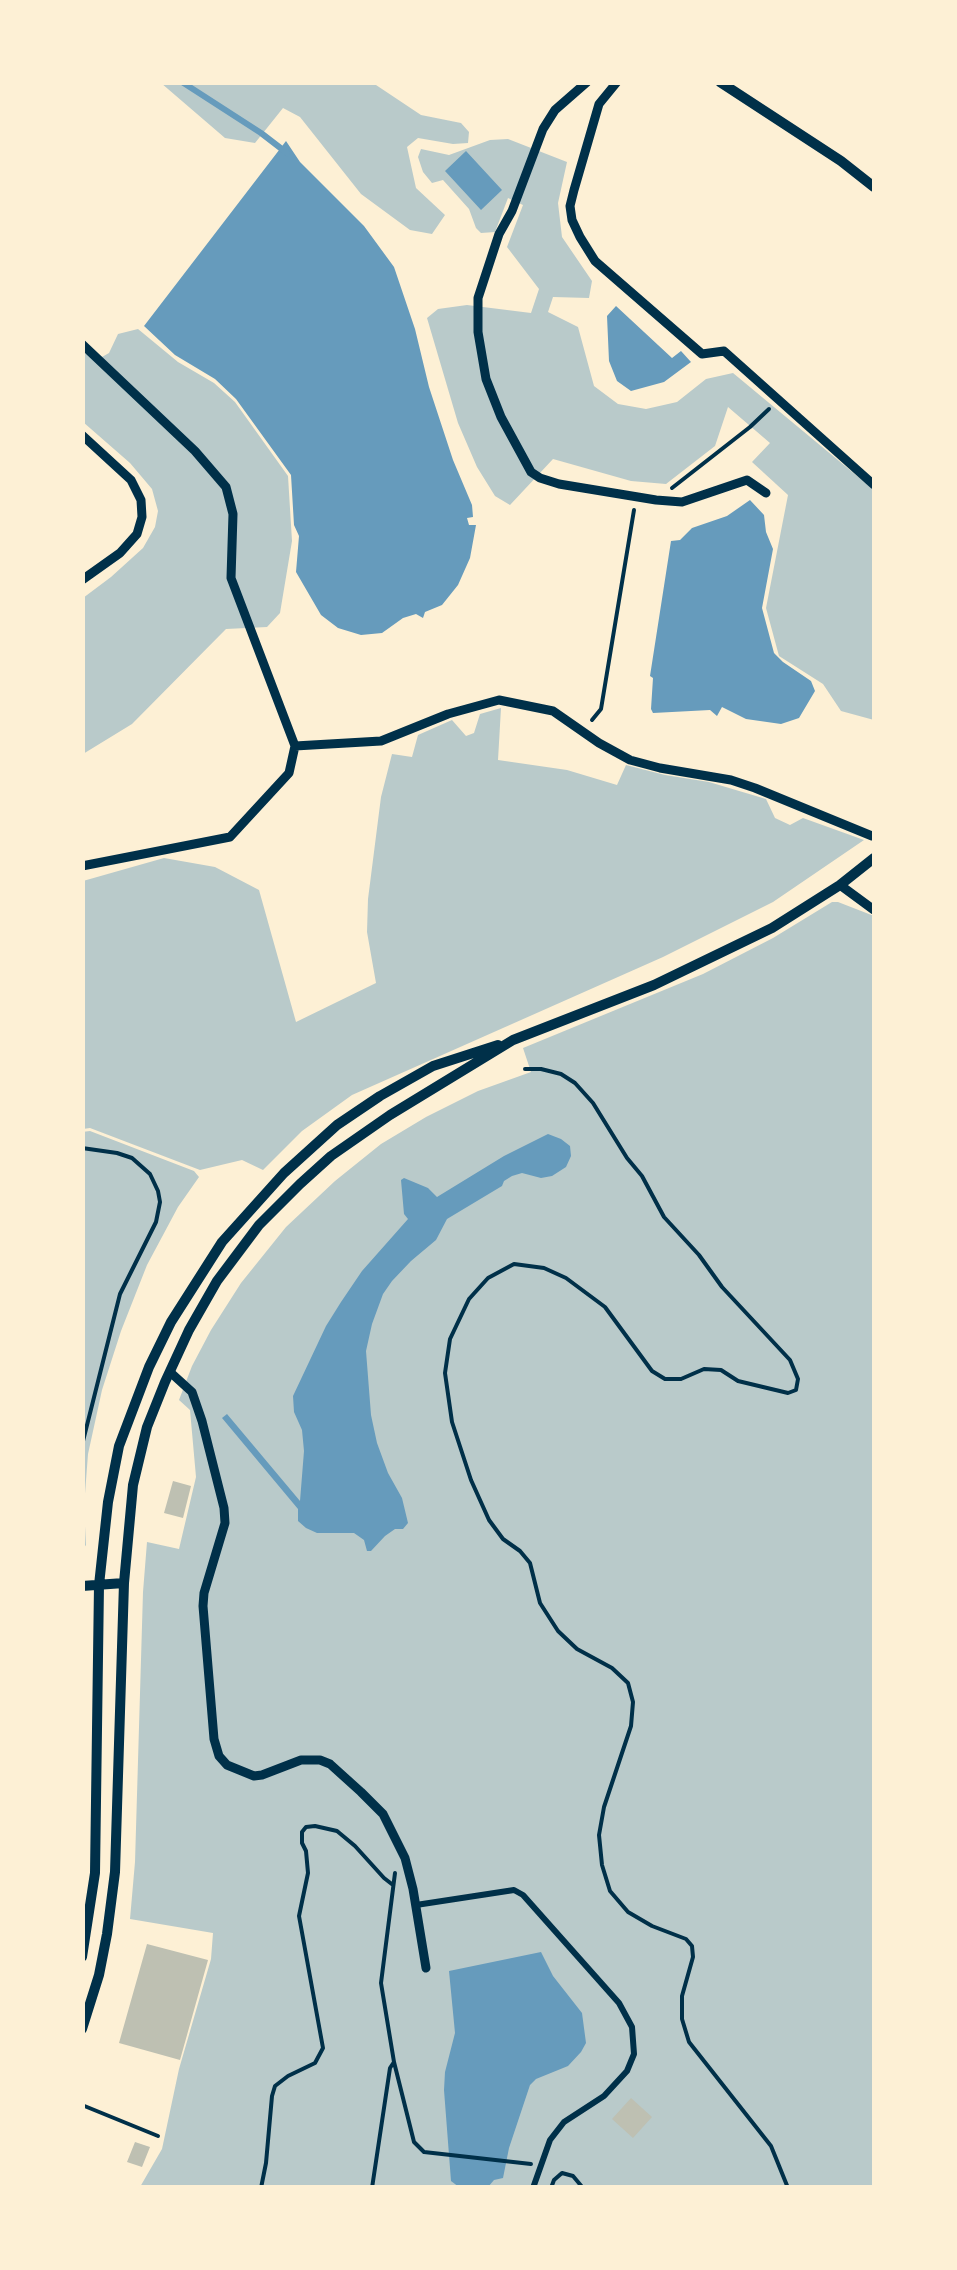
<!DOCTYPE html>
<html>
<head>
<meta charset="utf-8">
<style>
	body { margin:0 }
	#map { position:relative; width:957px; height:2270px; overflow:hidden; background:#fdf0d5; font-family:Rubik,sans-serif }
	canvas { display:block }
	.frame { position:absolute; inset:0; border:85px solid #fdf0d5; pointer-events:none }
</style>
</head>
<body>
<div id="map">
<canvas width="957" height="2270"></canvas>
<div class="frame"></div>
</div>
<script>
const ctx = document.querySelector('canvas').getContext('2d');
ctx.lineJoin = 'round';
function fill(path, color) { ctx.fillStyle = color; ctx.fill(path, 'evenodd'); }
const toPath = rows => new Path2D(rows.map(r => 'M' + r).join(''));
function strokePath(path, color, width, dash) { ctx.strokeStyle = color; ctx.lineWidth = width; ctx.lineCap = dash ? 'butt' : 'round'; ctx.setLineDash(dash || []); ctx.stroke(path); }
const green = toPath([
	[161,83,373,83,421,115,461,123,469,132,468,143,453,144,418,138,407,147,416,188,445,215,432,234,410,230,361,194,300,117,283,108,255,143,225,138],
	[508,139,567,162,558,203,562,237,592,281,589,298,553,297,548,312,578,327,594,386,618,404,646,409,677,402,706,379,733,373,874,490,874,720,841,711,823,684,779,656,766,608,788,495,752,462,770,443,728,407,715,446,666,484,631,481,553,459,510,505,495,496,477,467,458,423,427,318,438,309,467,305,531,313,539,289,507,247,523,205,508,198,495,232,481,233,476,228,469,209,443,180,432,183,423,172,418,157,421,149,449,155,490,140],
	[138,329,178,362,214,383,235,402,288,476,292,541,280,613,267,627,226,629,132,724,83,754,83,598,111,577,143,548,155,527,158,511,152,489,130,463,83,422,83,353,102,357,109,353,118,334],
	[501,708,498,760,567,770,617,785,626,765,665,775,709,782,766,799,775,818,790,825,803,818,864,840,773,902,663,957,352,1095,302,1131,263,1170,242,1160,200,1170,90,1128,83,1129,83,881,164,858,215,867,259,890,296,1022,376,983,367,932,368,899,381,797,392,754,412,757,418,735,452,720,466,736,474,733,480,714],
	[832,902,838,902,874,916,874,2187,140,2187,162,2149,179,2069,211,1959,213,1933,130,1919,135,1862,143,1592,147,1542,179,1549,196,1477,190,1410,179,1400,192,1366,211,1330,241,1283,286,1227,335,1181,381,1144,426,1117,478,1091,531,1072,523,1048,703,974,773,938],
	[90,1131,194,1171,199,1177,178,1207,147,1265,121,1331,102,1390,88,1454,84,1507,86,1545,83,1549,82,1132]
]);
const water = toPath([
	[286,141,300,162,364,226,394,267,415,329,429,387,453,460,472,505,473,517,467,518,469,525,476,525,470,558,458,585,442,605,425,612,423,618,416,614,403,618,382,633,361,635,338,628,321,615,296,572,299,536,294,525,291,475,236,399,215,379,175,355,144,326],
	[466,151,502,190,481,210,445,171],
	[616,306,672,358,681,351,691,362,664,382,631,391,617,381,609,361,607,316],
	[750,500,764,515,766,532,773,549,762,608,774,653,783,662,811,681,815,691,799,718,781,724,746,719,722,707,717,716,710,710,653,713,651,709,653,678,650,676,671,541,680,540,692,528,727,516],
	[548,1134,561,1139,570,1146,571,1156,566,1167,552,1176,541,1178,522,1173,512,1176,504,1181,502,1186,447,1219,436,1240,411,1261,392,1281,383,1294,372,1324,366,1351,371,1415,377,1443,388,1473,402,1498,408,1523,403,1529,395,1529,385,1536,371,1551,367,1551,364,1540,354,1533,317,1533,306,1528,298,1521,298,1509,222,1418,227,1414,300,1501,304,1451,302,1430,294,1412,293,1396,326,1326,341,1302,362,1271,408,1219,404,1214,401,1180,404,1178,428,1188,437,1197,504,1156],
	[541,1952,553,1976,582,2013,586,2043,581,2052,568,2066,536,2079,530,2085,509,2148,503,2178,494,2180,488,2187,459,2187,451,2181,444,2090,445,2072,455,2033,449,1971]
]);
const stream = toPath([
	[182,82,261,133,287,153]
]);
const building = toPath([
	[173,1481,191,1486,183,1518,164,1513],
	[147,1944,208,1960,180,2060,119,2043],
	[631,2098,652,2117,633,2138,612,2119],
	[135,2142,150,2147,142,2167,127,2162]
]);
const path = toPath([
	[672,488,750,427,769,409],
	[592,720,601,709,634,510],
	[525,1069,541,1069,561,1074,575,1083,593,1103,627,1158,642,1176,664,1217,699,1255,722,1287,790,1360,798,1379,796,1390,788,1393,738,1381,721,1370,704,1369,681,1379,665,1379,652,1371,605,1307,566,1278,544,1268,514,1264,488,1278,469,1299,450,1339,445,1373,452,1422,471,1480,489,1520,503,1539,520,1551,530,1563,540,1603,558,1631,577,1649,612,1668,628,1683,633,1702,631,1726,604,1807,599,1835,602,1865,610,1891,628,1912,652,1926,686,1939,692,1946,693,1957,682,1996,682,2019,689,2042,771,2146,788,2188],
	[82,1148,117,1153,132,1158,150,1174,158,1191,160,1202,156,1222,120,1294,82,1445],
	[395,1873,381,1983,394,2062,414,2142,424,2152,531,2164],
	[261,2188,266,2163,272,2096,275,2086,288,2076,315,2063,323,2048,299,1916,308,1873,306,1851,302,1843,302,1832,306,1827,315,1826,337,1831,355,1846,384,1878,393,1885],
	[372,2188,390,2068,394,2062],
	[551,2188,554,2180,562,2173,573,2176,583,2188]
]);
const service = toPath([
	[82,2105,158,2136]
]);
const pedestrian = toPath([
	[416,1905,514,1890,523,1895,619,2003,632,2027,634,2054,627,2071,604,2096,564,2122,550,2140,533,2188]
]);
const minor = toPath([
	[587,82,555,110,543,129,512,211,499,234,478,298,478,332,486,379,501,417,531,472,540,478,559,484,656,500,682,502,747,480,766,493],
	[617,82,599,104,574,190,570,206,572,220,580,237,595,261,702,354,724,351,874,485],
	[82,344,195,451,226,487,233,514,231,578,295,746,289,773,230,837,82,866],
	[82,435,131,480,141,500,142,517,137,534,120,553,82,580],
	[295,746,381,741,448,714,499,700,553,711,599,743,630,760,660,768,731,780,755,788,872,836],
	[840,885,874,910],
	[170,1372,192,1392,202,1421,224,1508,225,1523,204,1593,203,1606,214,1739,219,1756,227,1765,254,1776,262,1775,301,1760,320,1760,330,1764,361,1792,383,1814,405,1858,413,1889,426,1968]
]);
const tertiary = toPath([
	[720,82,841,161,874,187],
	[82,1586,124,1583],
	[82,1957,95,1873,99,1585,108,1502,119,1446,149,1367,171,1322,222,1242,284,1173,337,1125,380,1096,433,1066,498,1045],
	[82,2029,99,1975,107,1934,115,1872,124,1583,133,1485,147,1427,165,1382,189,1330,217,1281,259,1225,300,1184,331,1156,390,1115,513,1040,654,985,772,928,840,885,874,858]
]);
fill(green, '#b9caca');
fill(water, '#669bbc');
strokePath(stream, '#669bbc', 6);
fill(building, '#bec0b2');
strokePath(path, '#003049', 4);
strokePath(service, '#003049', 4);
strokePath(pedestrian, '#003049', 6);
strokePath(minor, '#003049', 9);
strokePath(tertiary, '#003049', 10);
</script>
</body>
</html>
